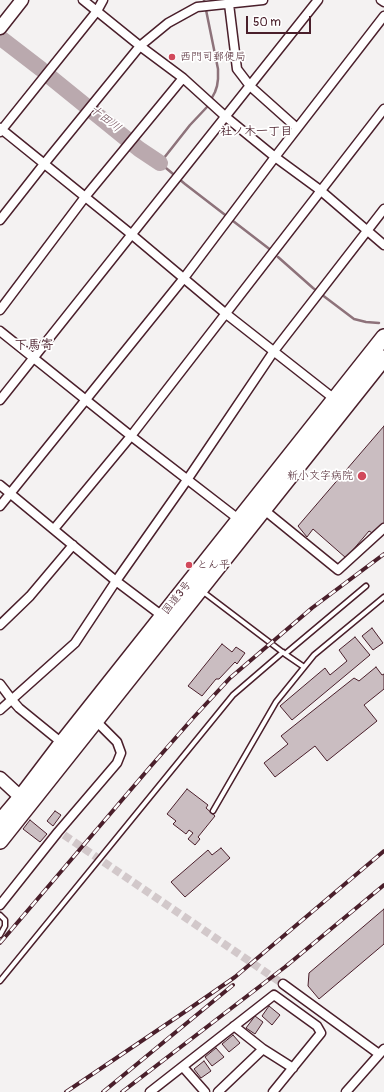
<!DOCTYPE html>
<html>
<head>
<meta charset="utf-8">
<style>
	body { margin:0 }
	#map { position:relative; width:384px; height:1092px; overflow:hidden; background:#f4f2f2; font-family:Pangolin,sans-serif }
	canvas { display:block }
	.scale { position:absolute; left:246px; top:16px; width:65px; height:18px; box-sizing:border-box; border:2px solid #4a1f2b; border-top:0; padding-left:5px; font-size:12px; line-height:14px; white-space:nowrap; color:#4a1f2b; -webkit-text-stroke:3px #fff; paint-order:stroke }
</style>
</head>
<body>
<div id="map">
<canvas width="384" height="1092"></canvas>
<div class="scale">50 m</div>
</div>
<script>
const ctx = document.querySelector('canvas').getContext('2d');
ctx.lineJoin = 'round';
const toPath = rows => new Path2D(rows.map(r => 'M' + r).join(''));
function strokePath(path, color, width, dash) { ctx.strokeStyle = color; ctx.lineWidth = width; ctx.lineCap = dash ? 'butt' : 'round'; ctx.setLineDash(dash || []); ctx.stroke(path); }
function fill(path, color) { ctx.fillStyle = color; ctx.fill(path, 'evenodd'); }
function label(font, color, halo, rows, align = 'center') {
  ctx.font = font + ' Pangolin,"Klee One",sans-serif'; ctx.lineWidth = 3.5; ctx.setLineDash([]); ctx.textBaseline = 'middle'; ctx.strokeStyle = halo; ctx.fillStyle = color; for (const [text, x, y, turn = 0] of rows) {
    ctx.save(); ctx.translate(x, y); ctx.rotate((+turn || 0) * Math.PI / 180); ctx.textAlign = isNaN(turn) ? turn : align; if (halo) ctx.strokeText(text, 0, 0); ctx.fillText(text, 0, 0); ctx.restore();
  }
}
const stream = toPath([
	[204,0,218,69,218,79,217,86,215,92,207,107,190,125,160,163,185,184,272,251],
	[278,257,313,288,354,319,366,322,379,323]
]);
const river = toPath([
	[2,39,41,69],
	[49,76,139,149,160,163]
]);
const building = toPath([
	[384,426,384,532,379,537,369,531,346,558,313,529,307,537,298,526,384,426],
	[372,628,383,643,373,650,362,636,372,628],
	[355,637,370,655,292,720,280,706,325,668,330,675,347,661,339,650,355,637],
	[222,644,232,652,236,647,245,653,237,664,235,662,219,679,216,679,202,696,188,686,222,644],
	[376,667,382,675,384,674,384,689,364,705,377,721,327,761,315,746,275,777,264,763,288,744,281,736,354,678,359,681,376,667],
	[187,789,208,805,206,808,215,816,198,837,200,839,195,845,188,839,193,833,189,830,186,834,173,824,176,821,167,814,187,789],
	[55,811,61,815,53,826,47,821,55,811],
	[30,820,47,834,40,842,23,829,30,820],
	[221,848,230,858,185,897,171,882,208,850,212,855,221,848],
	[384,909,384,944,319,999,308,986,309,973,384,909],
	[269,1006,280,1015,272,1025,262,1016,269,1006],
	[255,1016,263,1022,255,1034,246,1028,255,1016],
	[233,1035,240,1043,229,1052,222,1044,233,1035],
	[216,1048,224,1057,212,1066,205,1057,216,1048],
	[204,1061,211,1071,201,1078,194,1069,204,1061]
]);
const streetTunnel = toPath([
	[64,835,283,984]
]);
const lane = toPath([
	[202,591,285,654,366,586],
	[285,654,304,667],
	[213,811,276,702,314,655,384,597],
	[0,915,5,920,5,926,0,935],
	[0,981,233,695,283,652]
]);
const street = toPath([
	[83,0,140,46,183,78,226,117,275,157,320,190,384,245],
	[230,0,229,4,237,69,250,86,297,128],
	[381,0,384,2],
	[0,128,131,234,225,313,337,401],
	[0,132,97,11,103,0],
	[0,220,44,164,140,46,168,23,197,7,263,0],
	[0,310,85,197,183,78],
	[0,331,131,436,241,521],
	[0,400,318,0],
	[0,485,116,581,165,618],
	[0,506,184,278,275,157,384,16],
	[263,509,338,570,384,528],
	[54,529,131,436,384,109],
	[0,625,30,596,73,545],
	[0,684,12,700,19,708,62,743],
	[0,710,75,643,116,581,187,480,274,351,384,209],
	[0,905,58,832,117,763,121,753,117,742,94,719],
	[283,984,379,1054],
	[234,1026,263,1049,293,1068],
	[183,1067,205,1092],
	[150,1092,274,995,317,1026,321,1033,273,1092],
	[218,1092,263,1049],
	[346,1092,384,1049]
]);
const secondary = toPath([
	[0,28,22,0],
	[0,778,27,803]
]);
const highway = toPath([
	[0,822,21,797,62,743,384,337],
	[0,841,384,358]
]);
const rail = toPath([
	[0,943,151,766,193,718,230,678,312,608,384,554],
	[66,1092,186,1011,235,977,384,851],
	[103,1092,233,985],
	[122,1092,285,967,384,885]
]);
const markers = [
	[172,57,4,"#d1495b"],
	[362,476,5,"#d1495b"],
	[189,565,4,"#d1495b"]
];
const poiNames = [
	["西門司郵便局",180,57],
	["新小文字病院",353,476,"right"],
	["とん平",197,565]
];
const streetNames = [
	["国道3号",177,598,-52]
];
const waterNames = [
	["十田川",105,119,38]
];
const neighbourhoodNames = [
	["社ノ木一丁目",256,132]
];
const quarterNames = [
	["下馬寄",34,346]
];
strokePath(stream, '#8d727a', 2.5);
strokePath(river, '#baa9ae', 16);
fill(building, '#cabdc1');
strokePath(building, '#4a1f2b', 1);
strokePath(streetTunnel, '#d2c8ca', 8, [8, 4]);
strokePath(lane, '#4a1f2b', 7);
strokePath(street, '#4a1f2b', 11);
strokePath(secondary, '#4a1f2b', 15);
strokePath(highway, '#4a1f2b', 18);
strokePath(lane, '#fff', 4);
strokePath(street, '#fff', 8);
strokePath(secondary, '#fff', 12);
strokePath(highway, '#fff', 15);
strokePath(rail, '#4a1f2b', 4);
strokePath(rail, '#fff', 2.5, [8]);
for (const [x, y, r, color] of markers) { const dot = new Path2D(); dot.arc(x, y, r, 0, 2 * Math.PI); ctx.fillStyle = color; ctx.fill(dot); strokePath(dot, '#fff', 1.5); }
label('11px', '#4a1f2b', '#fff', poiNames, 'left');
label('11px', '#4a1f2b', '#fff', streetNames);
label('italic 12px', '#714f59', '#fff', waterNames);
label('bold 12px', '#4a1f2b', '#fff', neighbourhoodNames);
label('bold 13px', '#4a1f2b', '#fff', quarterNames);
</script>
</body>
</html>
